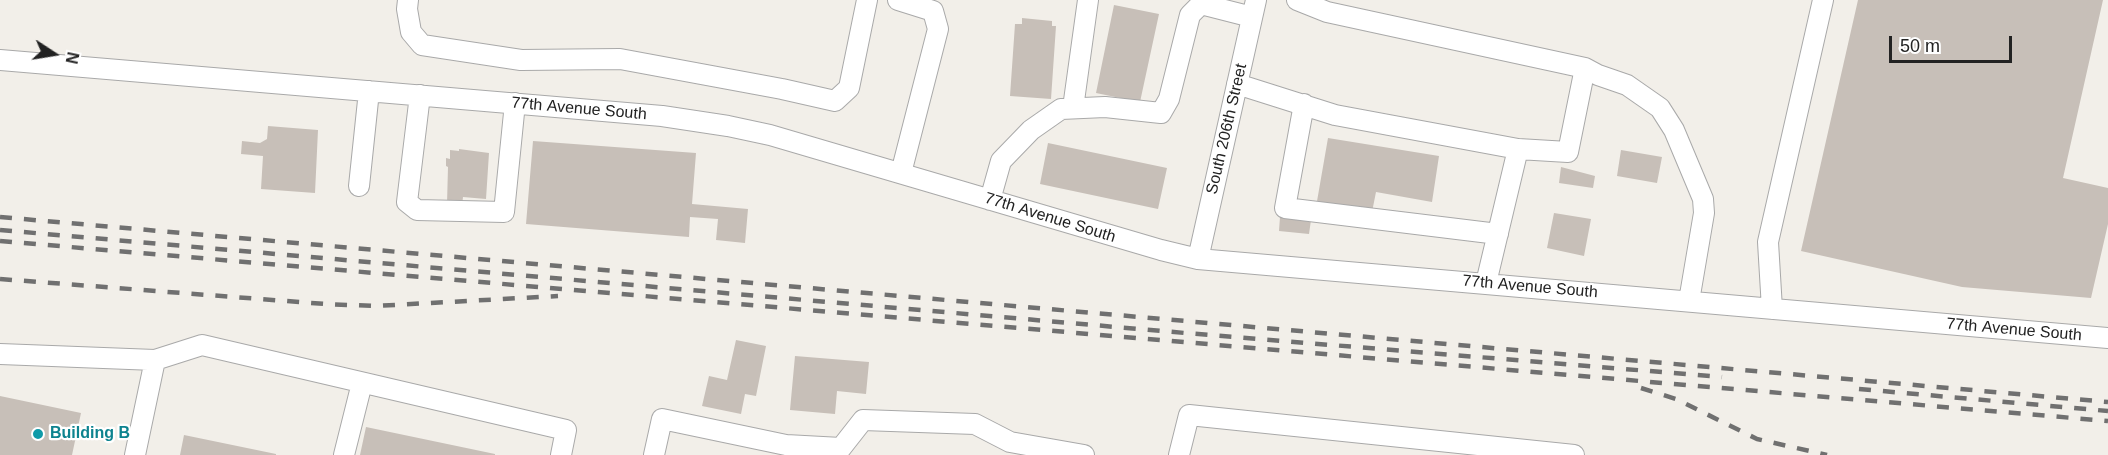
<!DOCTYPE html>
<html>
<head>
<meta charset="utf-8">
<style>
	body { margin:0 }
	#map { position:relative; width:2108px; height:455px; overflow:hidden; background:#f2efe9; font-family:Arial,sans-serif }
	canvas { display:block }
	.north { position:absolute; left:24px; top:24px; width:60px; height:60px; -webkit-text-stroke:4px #fff; paint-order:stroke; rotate:102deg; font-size:16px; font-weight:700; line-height:24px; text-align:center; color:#222 }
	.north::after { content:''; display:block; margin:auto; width:21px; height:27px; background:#222; clip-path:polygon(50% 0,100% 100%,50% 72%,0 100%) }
	.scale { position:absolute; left:1889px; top:36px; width:123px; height:27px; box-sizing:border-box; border:3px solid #222; border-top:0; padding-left:8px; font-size:18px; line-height:21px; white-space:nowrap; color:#222; -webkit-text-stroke:4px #fff; paint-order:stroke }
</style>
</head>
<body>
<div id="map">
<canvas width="2108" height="455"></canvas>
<div class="north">N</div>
<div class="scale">50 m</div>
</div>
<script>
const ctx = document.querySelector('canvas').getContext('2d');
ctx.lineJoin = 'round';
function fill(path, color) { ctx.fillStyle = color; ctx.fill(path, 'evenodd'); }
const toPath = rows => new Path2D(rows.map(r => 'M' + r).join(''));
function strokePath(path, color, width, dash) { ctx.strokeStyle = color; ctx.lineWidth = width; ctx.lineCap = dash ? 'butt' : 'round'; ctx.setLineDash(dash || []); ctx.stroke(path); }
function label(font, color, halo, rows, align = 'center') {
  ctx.font = font + ' Arial,sans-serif'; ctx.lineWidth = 4.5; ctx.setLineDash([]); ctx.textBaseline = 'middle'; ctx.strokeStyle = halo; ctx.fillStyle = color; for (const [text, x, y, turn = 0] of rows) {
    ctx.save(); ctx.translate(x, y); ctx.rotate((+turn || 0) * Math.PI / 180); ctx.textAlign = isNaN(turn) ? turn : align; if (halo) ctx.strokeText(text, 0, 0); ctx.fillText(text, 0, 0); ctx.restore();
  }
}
const building = toPath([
	[1858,0,2103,0,2063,178,2108,188,2108,224,2091,298,1962,287,1801,251],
	[1114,5,1159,14,1140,102,1096,93],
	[1022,18,1052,21,1052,26,1056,26,1051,99,1010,96,1015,24,1022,24],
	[268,126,318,130,315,193,261,189,263,156,241,154,242,141,260,143,267,139],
	[1328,138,1439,156,1432,202,1376,192,1371,217,1316,207],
	[533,141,696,153,692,204,748,209,745,243,716,240,718,219,690,217,689,237,526,224],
	[1048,143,1167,168,1158,209,1040,184],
	[459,149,489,153,486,199,463,197,462,206,447,204,448,167,446,166,446,158,450,159,450,150,459,151],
	[1621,150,1662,157,1657,183,1617,176],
	[1561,167,1595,176,1593,188,1559,183],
	[1554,213,1591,219,1584,256,1547,248],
	[1280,217,1311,220,1309,234,1279,231],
	[736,340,766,346,756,396,745,394,741,414,702,406,709,376,727,380],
	[795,356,869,362,866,394,837,391,835,414,790,410],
	[0,396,81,413,72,455,0,455],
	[366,427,495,454,495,455,360,455],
	[184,435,276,454,276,455,180,455]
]);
const minor = toPath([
	[408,0,407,9,411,32,422,45,521,60,620,59,782,89,835,101,849,88,867,0],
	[898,0,933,11,938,29,901,173],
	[1297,0,1327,12,1585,68,1568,152,1518,149],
	[1201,4,1252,17],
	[0,60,662,116,728,126,770,135,1161,250,1198,259,2108,338],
	[1585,68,1598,75,1627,85,1660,108,1674,130,1703,199,1704,213,1689,301],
	[1237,84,1335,115,1518,149,1486,283],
	[420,95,407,202,417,210,504,212,515,103],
	[1304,104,1285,208,1498,234],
	[1073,108,1088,0],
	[359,186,369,91],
	[990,200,1001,161,1031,130,1061,109,1105,107,1161,113,1169,99,1190,15,1201,4,1201,0],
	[1198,259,1256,0],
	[1772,309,1768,242,1823,0],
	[0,354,155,360,135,455],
	[155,360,202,345,566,430,561,455],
	[344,455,362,383],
	[654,455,662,419,786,445,841,448,863,420,975,424,1010,442,1084,455],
	[1179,455,1189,415,1574,455]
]);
const rail = toPath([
	[0,217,2108,402],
	[0,230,1185,333,1722,377],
	[0,241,2108,421],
	[0,279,325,304,375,306,558,296],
	[1641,388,1676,399,1757,439,1827,455],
	[1859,389,2108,411]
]);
const markers = [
	[38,434,6,"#0f9aa8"]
];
const streetNames = [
	["77th Avenue South",579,109,5],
	["South 206th Street",1227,129,-77],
	["77th Avenue South",1050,218,17],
	["77th Avenue South",1530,287,5],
	["77th Avenue South",2014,330,5]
];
const cultureNames = [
	["Building B",50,434]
];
fill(building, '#c7bfb8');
strokePath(minor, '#a9a9a9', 22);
strokePath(minor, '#fff', 20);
strokePath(rail, '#707070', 4.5, [12, 12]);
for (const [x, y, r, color] of markers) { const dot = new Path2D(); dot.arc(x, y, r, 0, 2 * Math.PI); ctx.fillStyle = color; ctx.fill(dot); strokePath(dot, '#fff', 2); }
label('16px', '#222', '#fff', streetNames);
label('bold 16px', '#0d838f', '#fff', cultureNames, 'left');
</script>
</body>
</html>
